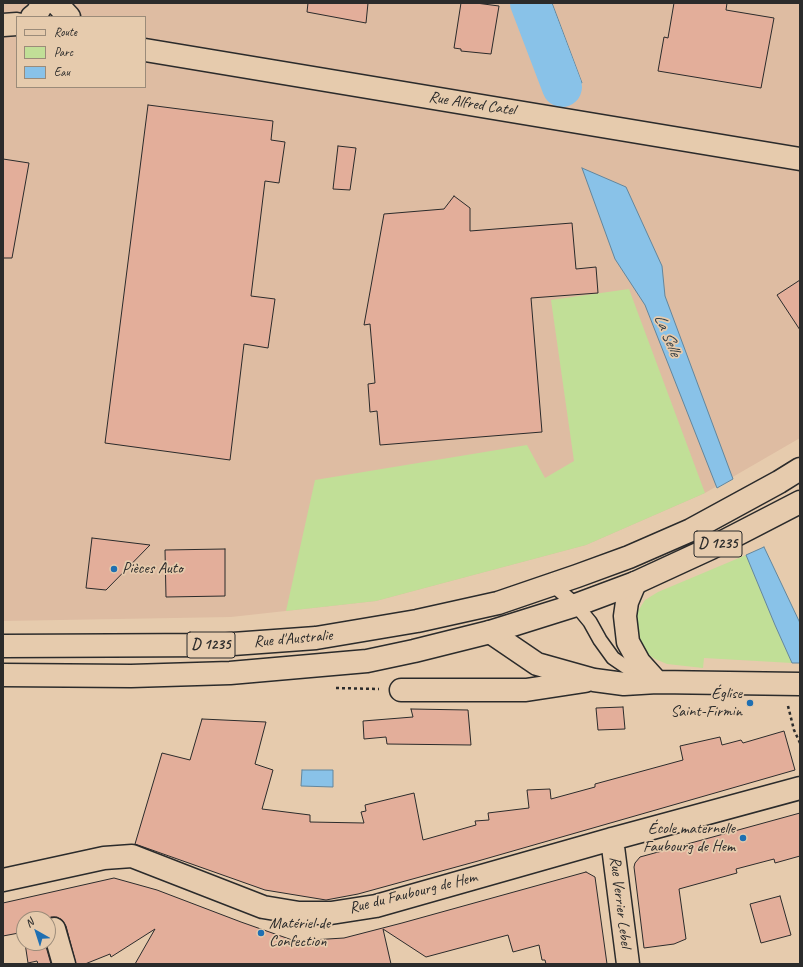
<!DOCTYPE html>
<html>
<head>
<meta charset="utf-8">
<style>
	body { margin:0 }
	#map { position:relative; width:803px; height:967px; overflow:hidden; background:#e6cbad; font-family:Caveat,sans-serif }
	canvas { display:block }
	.frame { position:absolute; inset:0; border:4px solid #2b2b2b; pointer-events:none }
	.legend { position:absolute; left:16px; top:16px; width:130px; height:72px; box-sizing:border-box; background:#e6cbad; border:1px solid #9b8b79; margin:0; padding:5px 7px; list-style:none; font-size:12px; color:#2b2b2b }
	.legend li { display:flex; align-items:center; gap:8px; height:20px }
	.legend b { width:20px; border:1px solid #9b8b79 }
	.north { position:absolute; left:16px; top:911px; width:40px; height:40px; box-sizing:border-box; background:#e6cbad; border:1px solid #9b8b79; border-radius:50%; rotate:321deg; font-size:11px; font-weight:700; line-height:16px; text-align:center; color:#2b2b2b }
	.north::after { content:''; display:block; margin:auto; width:14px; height:18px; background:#1f6fb2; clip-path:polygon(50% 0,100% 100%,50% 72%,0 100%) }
</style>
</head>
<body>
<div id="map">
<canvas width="803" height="967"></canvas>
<div class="frame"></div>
<ul class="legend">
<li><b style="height:5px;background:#e6cbad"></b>Route</li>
<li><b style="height:11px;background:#c1df97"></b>Parc</li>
<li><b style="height:11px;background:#89c2e8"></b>Eau</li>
</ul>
<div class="north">N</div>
</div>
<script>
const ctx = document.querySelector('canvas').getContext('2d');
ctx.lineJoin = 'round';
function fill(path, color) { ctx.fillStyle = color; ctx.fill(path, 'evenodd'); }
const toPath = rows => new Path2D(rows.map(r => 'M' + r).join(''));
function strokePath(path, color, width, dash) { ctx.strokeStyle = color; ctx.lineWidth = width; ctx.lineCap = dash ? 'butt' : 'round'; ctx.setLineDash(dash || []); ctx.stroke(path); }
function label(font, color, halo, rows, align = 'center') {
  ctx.font = font + ' Caveat,sans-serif'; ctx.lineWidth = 3.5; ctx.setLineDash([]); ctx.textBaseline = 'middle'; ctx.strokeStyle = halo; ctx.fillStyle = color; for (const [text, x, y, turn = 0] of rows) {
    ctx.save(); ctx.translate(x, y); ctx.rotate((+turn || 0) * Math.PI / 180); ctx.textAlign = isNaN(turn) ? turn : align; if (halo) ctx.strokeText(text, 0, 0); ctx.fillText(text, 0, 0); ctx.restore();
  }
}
const built = toPath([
	[3,3,800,3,800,438,705,493,586,545,376,601,231,617,3,621],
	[17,17,145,17,145,87,17,87]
]);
const green = toPath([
	[629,289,705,493,586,545,376,601,286,611,315,480,527,445,545,478,574,461,551,300],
	[746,555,775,625,792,663,704,658,703,668,667,664,655,659,646,653,641,646,635,631,636,614,645,600,658,592]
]);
const water = toPath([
	[517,3,552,3,582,83,545,76,517,3],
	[582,168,626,187,662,266,665,296,733,479,717,488,645,305,615,259,582,168],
	[764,547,800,623,800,663,792,663,775,625,746,555,764,547],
	[302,770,333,770,333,787,301,786,302,770]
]);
const river = toPath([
	[530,3,562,87]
]);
const building = toPath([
	[308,3,368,3,366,23,307,12,308,3],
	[461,3,476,3,499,6,491,54,461,51,461,49,454,48,461,3],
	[674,3,727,3,726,10,774,18,761,88,658,71,664,37,668,38,674,3],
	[148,105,273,121,271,140,285,142,279,183,265,181,251,296,275,299,268,348,244,344,230,460,105,443,148,105],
	[338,146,356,148,350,190,333,189,338,146],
	[3,159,29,163,12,258,3,258,3,159],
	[454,196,470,208,470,231,572,223,576,269,596,267,598,293,531,298,542,432,380,445,377,411,370,412,368,384,375,383,370,324,364,325,384,214,444,209,454,196],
	[800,280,800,330,777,295,800,280],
	[92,538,150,545,106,590,86,588,92,538],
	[225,549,225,596,166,597,165,550,225,549],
	[623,707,625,729,598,730,596,708,623,707],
	[411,709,468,710,471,745,387,744,386,737,364,739,363,721,413,717,411,709],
	[202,719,266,722,255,764,273,770,262,809,310,815,310,822,364,823,361,812,366,811,365,805,414,793,423,840,476,825,475,821,489,820,488,813,529,808,527,790,550,789,551,799,595,787,595,784,683,760,680,746,720,737,722,745,741,740,743,743,784,731,795,770,478,861,358,894,326,900,265,890,135,844,162,753,190,760,202,719],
	[800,813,800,856,775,863,774,859,736,869,737,873,679,889,686,939,674,944,644,948,634,867,635,863,640,857,800,813],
	[586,872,595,877,607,964,546,964,545,960,542,960,539,945,513,952,508,935,426,957,383,929,391,964,135,964,155,929,111,957,110,954,85,964,76,964,66,926,62,920,57,917,51,917,47,919,24,919,24,936,24,932,3,936,3,903,114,878,157,890,241,922,295,941,344,938,402,923,586,872],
	[780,896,791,935,761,943,750,904,780,896],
	[25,943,45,943,51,964,38,964,37,961,28,963,25,943]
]);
const path = toPath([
	[336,688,379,689],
	[788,706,794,730,800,743]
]);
const lane = toPath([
	[553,585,576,605,590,622,600,640,613,658,632,671,650,679]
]);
const street = toPath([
	[56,3,69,17],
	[32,17,37,13,43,3],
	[3,25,17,24],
	[145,50,800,159],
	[635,583,627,602,625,616,628,642,639,662,657,682],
	[490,632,537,664,594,680,624,684,657,682,800,684],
	[401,690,526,690,585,681],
	[612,839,628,964],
	[3,880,104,858,132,856,263,907,299,913,331,913,376,906,612,839,800,788],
	[54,929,64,964]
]);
const primary = toPath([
	[3,646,219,645,316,638,417,621,498,603,577,576,629,557,691,530,779,482,800,469],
	[3,675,131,676,230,673,367,661,414,651,490,632,576,605,635,583,711,548,800,502]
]);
const markers = [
	[114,569,4,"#1f6fb2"],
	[750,703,4,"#1f6fb2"],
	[743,838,4,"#1f6fb2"],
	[261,933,4,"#1f6fb2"]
];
const shields = [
	[718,544,48],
	[211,645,48]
];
const shieldNames = [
	["D 1235",718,544],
	["D 1235",211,645]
];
const streetNames = [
	["Rue Alfred Catel",472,104,9],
	["Rue d'Australie",293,639,-5],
	["Rue du Faubourg de Hem",413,893,-14],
	["Rue Verrier Lebel",620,902,83]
];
const poiNames = [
	["Pièces Auto",122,569],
	["Église",742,694,"right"],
	["Saint-Firmin",742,712,"right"],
	["École maternelle",735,829,"right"],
	["Faubourg de Hem",735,847,"right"],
	["Matériel de",269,924],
	["Confection",269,942]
];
const waterNames = [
	["La Selle",667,335,67]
];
fill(built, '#debca2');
fill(green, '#c1df97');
fill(water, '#89c2e8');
strokePath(water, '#63869c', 1);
strokePath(river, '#89c2e8', 40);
fill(building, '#e3ae9a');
strokePath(building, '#2b2b2b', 1);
strokePath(lane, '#2b2b2b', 16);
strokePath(street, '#2b2b2b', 25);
strokePath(primary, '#2b2b2b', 25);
strokePath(path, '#2b2b2b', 2.5, [3, 3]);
strokePath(lane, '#e6cbad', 13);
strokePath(street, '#e6cbad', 22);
strokePath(primary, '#e6cbad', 22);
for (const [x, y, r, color] of markers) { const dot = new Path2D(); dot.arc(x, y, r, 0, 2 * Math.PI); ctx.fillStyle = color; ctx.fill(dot); strokePath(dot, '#e6cbad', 1.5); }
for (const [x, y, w] of shields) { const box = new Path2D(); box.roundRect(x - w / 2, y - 13, w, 26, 3); ctx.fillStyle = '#e6cbad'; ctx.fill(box); strokePath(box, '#2b2b2b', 1); }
label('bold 15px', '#2b2b2b', null, shieldNames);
label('16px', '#2b2b2b', '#e6cbad', streetNames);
label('16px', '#2b2b2b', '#e6cbad', poiNames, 'left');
label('italic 17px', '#394247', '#e6cbad', waterNames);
</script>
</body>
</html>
